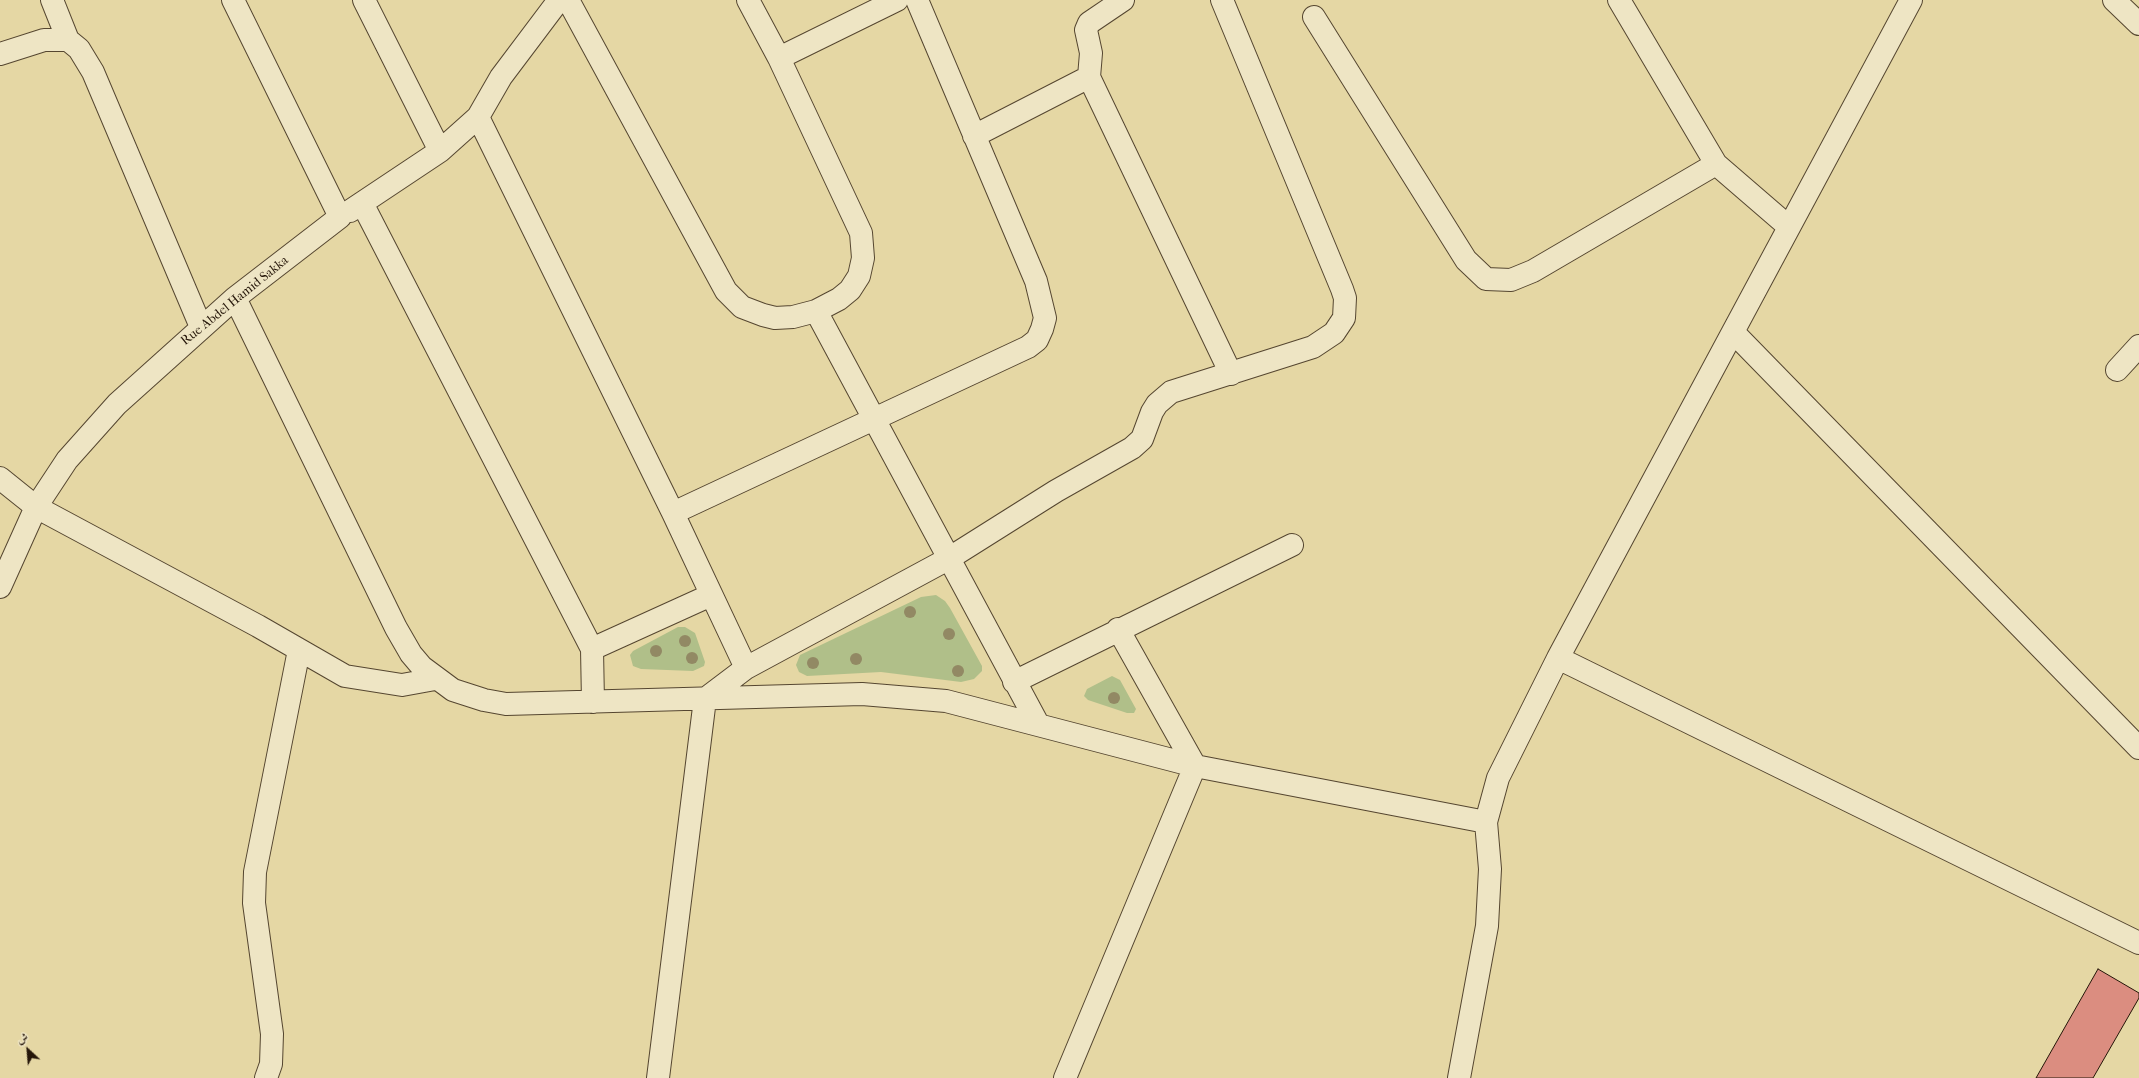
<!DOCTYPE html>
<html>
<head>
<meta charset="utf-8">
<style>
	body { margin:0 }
	#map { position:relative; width:2139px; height:1078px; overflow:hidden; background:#e5d7a4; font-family:"IM FELL French Canon",Amiri,serif }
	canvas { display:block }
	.north { position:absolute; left:8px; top:1030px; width:40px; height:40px; -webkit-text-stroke:3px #eee5c4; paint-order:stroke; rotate:334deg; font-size:11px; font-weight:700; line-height:16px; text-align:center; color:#251609 }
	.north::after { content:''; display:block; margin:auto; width:14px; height:18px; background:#251609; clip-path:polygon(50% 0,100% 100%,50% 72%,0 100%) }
</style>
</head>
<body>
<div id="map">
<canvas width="2139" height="1078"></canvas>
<div class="north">ش</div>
</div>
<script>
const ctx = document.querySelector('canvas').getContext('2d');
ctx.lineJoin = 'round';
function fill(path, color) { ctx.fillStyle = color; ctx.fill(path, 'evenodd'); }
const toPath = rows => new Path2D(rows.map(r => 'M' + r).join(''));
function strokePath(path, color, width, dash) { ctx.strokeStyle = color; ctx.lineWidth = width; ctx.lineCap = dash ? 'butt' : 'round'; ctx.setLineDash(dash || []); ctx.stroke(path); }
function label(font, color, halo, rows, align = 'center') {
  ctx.font = font + ' "IM FELL French Canon",serif'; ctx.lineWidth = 3; ctx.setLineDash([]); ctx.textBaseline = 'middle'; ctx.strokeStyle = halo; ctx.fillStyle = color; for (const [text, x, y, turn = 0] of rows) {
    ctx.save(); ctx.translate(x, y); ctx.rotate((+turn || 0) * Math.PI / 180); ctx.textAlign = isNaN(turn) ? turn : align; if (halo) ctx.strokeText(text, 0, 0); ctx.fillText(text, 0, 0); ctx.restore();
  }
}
const green = toPath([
	[936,595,945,601,950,608,982,666,982,671,974,679,961,682,881,672,807,676,799,672,796,665,800,655,921,597],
	[678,627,685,627,695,633,705,662,704,666,693,671,641,669,633,666,630,655,633,651],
	[1112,676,1120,680,1136,709,1134,713,1127,713,1088,700,1084,696,1087,689]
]);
const building = toPath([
	[2098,969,2139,993,2139,998,2093,1078,2036,1078,2098,969]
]);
const minor = toPath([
	[52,0,68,40],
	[364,0,440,151],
	[568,0,726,291,742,307,763,315,775,318,793,317,816,311,839,299,850,290,859,276,863,258,861,233,779,58,748,0],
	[1123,0,1089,23,1086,30,1091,53,1089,77,1231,374],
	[1619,0,1716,164,1789,227],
	[2114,0,2139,24],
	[1314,17,1466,260,1486,279,1511,280,1533,271,1716,164],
	[0,54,44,40,68,40,79,49,93,72,201,327],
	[779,58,897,0],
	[478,117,673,513,746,668],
	[974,136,1089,77],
	[362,203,592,649,593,702],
	[350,211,440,151,478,117,501,77,559,0],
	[235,298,396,628,411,654,422,667,453,690,484,700,506,704,862,694,946,701,1195,766,1486,822],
	[816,311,1038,724],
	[1733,332,2139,748],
	[2117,370,2139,346],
	[0,478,36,507,258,626,345,676,402,685,435,679],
	[673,513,1028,347,1037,340,1042,329,1045,318,1036,281,917,0],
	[0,587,36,507,67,460,117,404,235,298,340,217,233,0],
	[592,649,711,595],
	[1558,658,2139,943],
	[1014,682,1292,545],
	[266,1078,271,1064,272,1034,254,903,255,872,299,650],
	[658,1078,705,699,746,668,948,559,1056,491,1132,448,1142,439,1152,412,1157,404,1171,392,1313,347,1334,333,1344,318,1345,298,1342,289,1222,0],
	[1065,1078,1195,766,1118,629],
	[1459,1078,1487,926,1490,869,1486,822,1498,778,1558,658,1911,0]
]);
const trees = [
	[910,612],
	[949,634],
	[685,641],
	[656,651],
	[692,658],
	[856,659],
	[813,663],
	[958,671],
	[1114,698]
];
const streetNames = [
	["Rue Abdel Hamid Sakka",235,301,-39]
];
fill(green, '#b0bf89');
fill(building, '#db8d80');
strokePath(building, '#251609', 1);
strokePath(minor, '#554630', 24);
strokePath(minor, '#eee5c4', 22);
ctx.fillStyle = '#928964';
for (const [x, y] of trees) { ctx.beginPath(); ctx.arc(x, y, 6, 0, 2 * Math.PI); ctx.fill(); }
label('13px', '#251609', '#eee5c4', streetNames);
</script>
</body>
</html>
